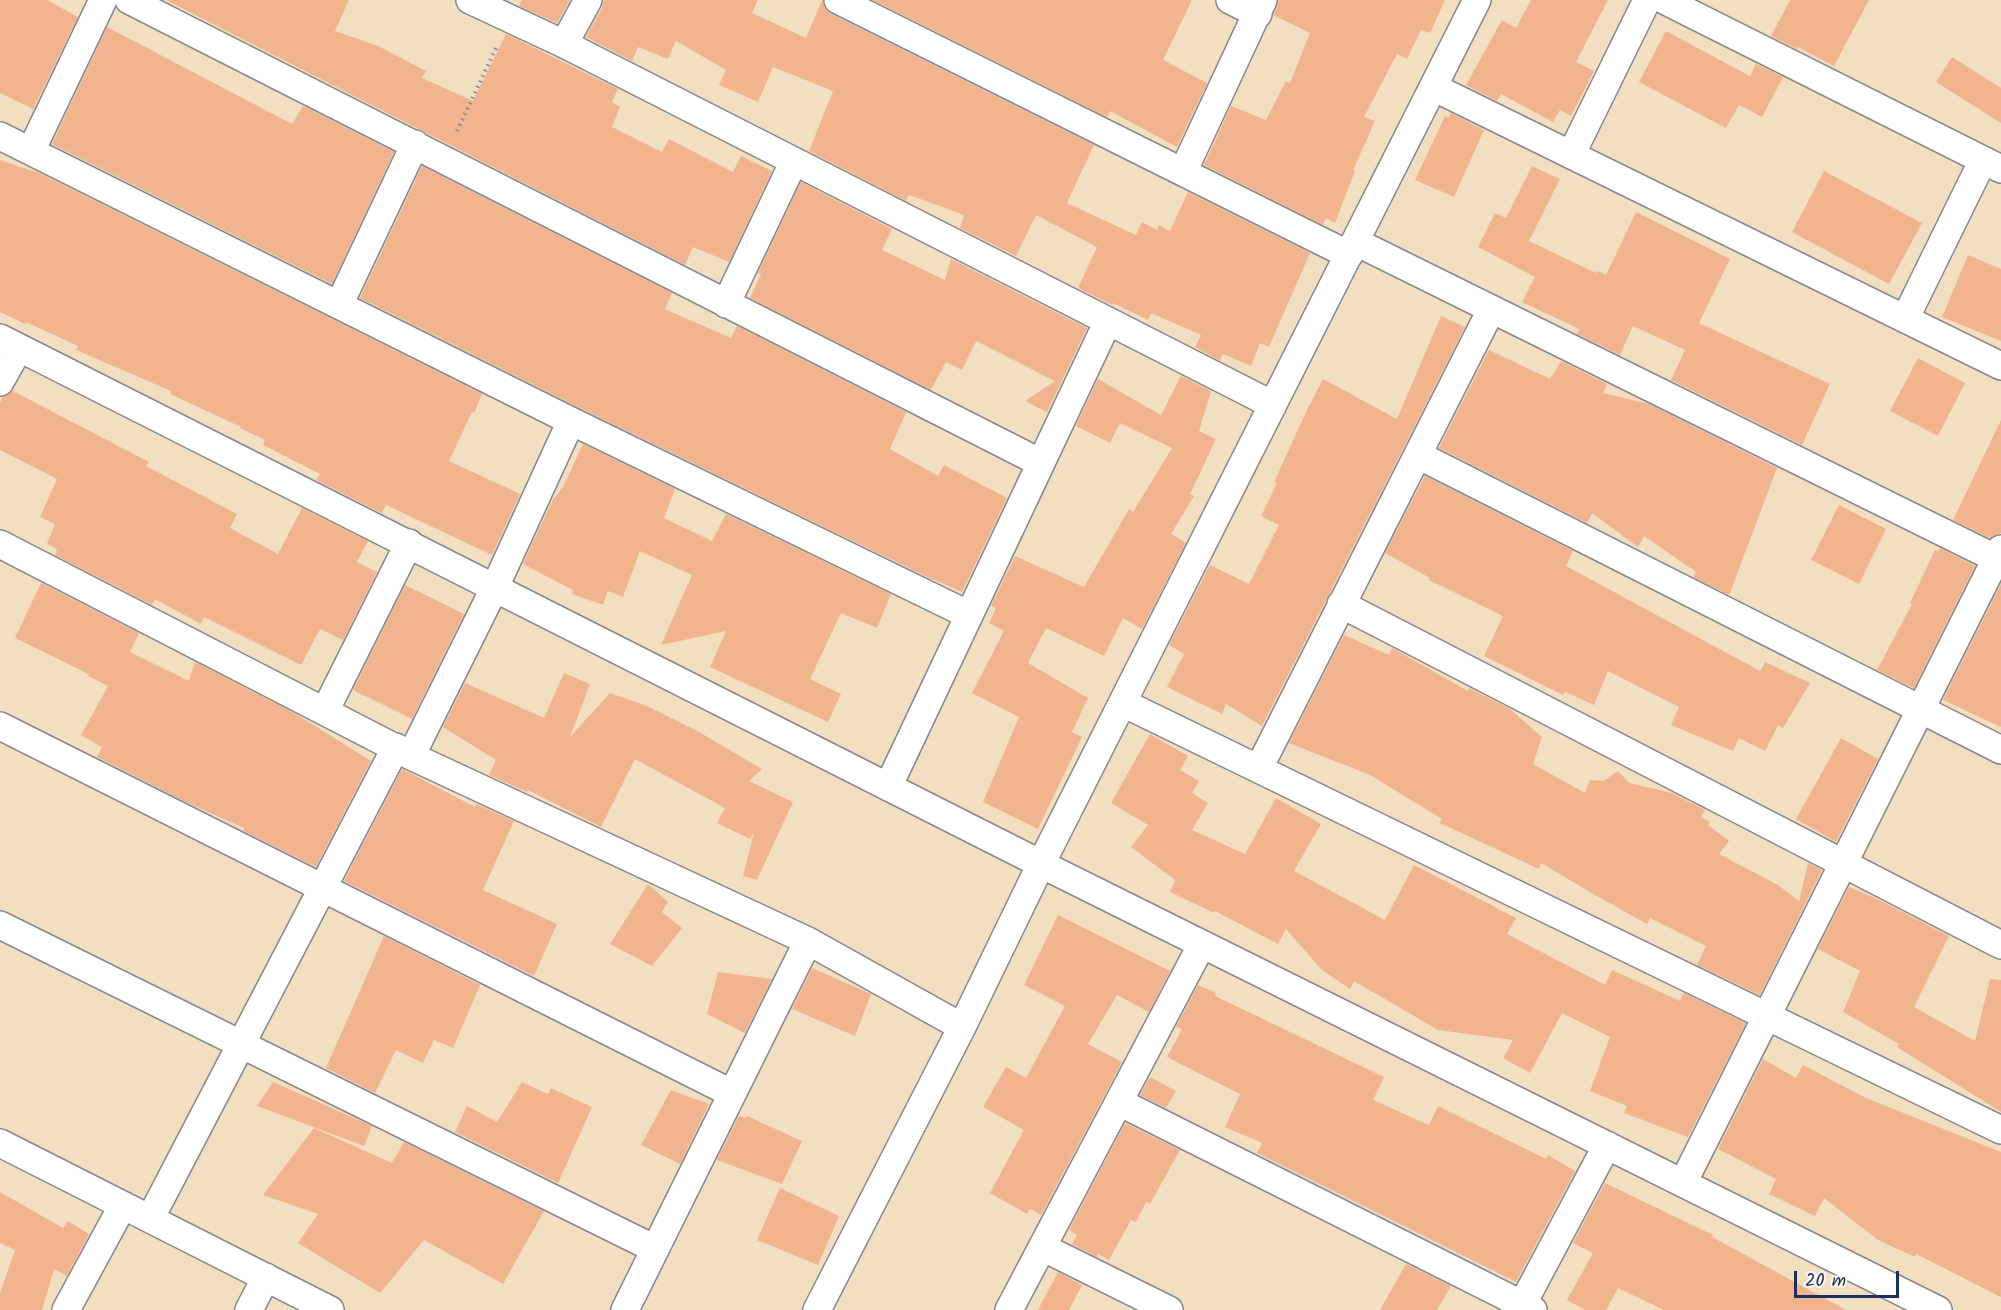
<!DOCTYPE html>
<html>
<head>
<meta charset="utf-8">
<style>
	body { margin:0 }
	#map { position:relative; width:2001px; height:1310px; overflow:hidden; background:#f1dfc0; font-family:Kalam,sans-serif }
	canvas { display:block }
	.scale { position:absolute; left:1794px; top:1271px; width:105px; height:27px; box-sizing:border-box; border:3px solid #1b2f5e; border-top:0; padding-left:8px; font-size:18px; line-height:21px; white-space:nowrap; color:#1b2f5e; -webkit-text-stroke:4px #fbf7ec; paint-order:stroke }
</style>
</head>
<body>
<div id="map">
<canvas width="2001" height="1310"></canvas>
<div class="scale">20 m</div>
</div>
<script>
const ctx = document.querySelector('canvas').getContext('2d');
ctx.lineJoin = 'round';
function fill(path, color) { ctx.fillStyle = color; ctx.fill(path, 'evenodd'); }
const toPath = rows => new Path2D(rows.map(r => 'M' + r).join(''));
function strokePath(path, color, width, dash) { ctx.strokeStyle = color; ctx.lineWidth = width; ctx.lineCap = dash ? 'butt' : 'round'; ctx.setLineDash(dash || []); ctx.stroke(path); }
const building = toPath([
	[0,0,47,0,78,17,33,109,0,93],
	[166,0,349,0,335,31,378,46,426,71,422,78,473,101,506,34,618,89,612,102,620,107,612,127,662,152,669,139,733,172,741,156,772,171,729,262,693,247,685,265],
	[522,0,570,0,557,23,519,6],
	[604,0,758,0,752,13,806,38,822,0,825,8,831,14,1094,145,1067,203,1136,235,1142,222,1157,230,1159,225,1170,231,1188,192,1310,253,1269,347,1260,343,1251,366,1223,354,1220,361,1195,347,1201,335,1151,313,1148,320,1113,303,1112,305,1078,288,1097,247,1036,215,1016,256,960,228,964,215,909,195,906,201,809,151,833,91,773,67,758,102,719,85,726,70,676,41,668,59,638,47,632,61,586,37,602,8],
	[873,0,1192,0,1163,60,1207,83,1177,147,1110,111,1107,117],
	[1279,0,1445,0,1430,33,1421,30,1407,59,1397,54,1364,117,1375,121,1353,170,1355,171,1335,223,1326,218,1323,225,1204,165,1231,106,1266,120,1286,81,1290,83,1310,33,1273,15],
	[1531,0,1608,0,1576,62,1594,71,1571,116,1560,110,1553,122,1501,94,1497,101,1466,85,1502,20,1516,28],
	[1790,0,1869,0,1834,66,1798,47,1797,49,1771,36],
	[107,27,292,124,303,106,394,152,332,284,52,144],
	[1666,31,1750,76,1756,64,1783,77,1762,117,1739,105,1726,128,1639,82],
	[1952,57,2001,88,2001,123,1936,82],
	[1451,113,1484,130,1454,197,1415,180,1445,116,1448,118],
	[0,160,39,173,482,394,474,413,472,412,449,461,520,494,492,555,386,505,382,513,316,480,320,474,263,445,265,440,240,428,241,427,170,394,171,391,76,350,78,346,26,322,25,324,0,312],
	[422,166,672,293,665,309,731,338,737,326,906,412,890,449,938,476,944,465,1007,498,962,592,921,574,592,414,360,298],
	[1532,166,1560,179,1529,241,1596,273,1598,271,1606,275,1636,212,1730,259,1699,323,1830,384,1802,445,1671,380,1685,350,1633,326,1620,355,1577,334,1579,329,1522,302,1535,277,1478,247,1495,213,1506,218],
	[1824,171,1922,223,1889,284,1792,232],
	[801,182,892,229,882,250,945,280,951,259,1087,328,1047,412,1025,401,1055,381,976,341,962,370,946,362,931,390,750,298,761,274,758,273],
	[1968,255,2001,269,2001,341,1942,317],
	[1441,316,1465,327,1262,726,1226,704,1222,714,1167,687,1184,654,1169,645,1210,565,1249,584,1279,525,1261,516,1277,483,1274,482,1307,410,1323,379,1397,419],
	[1489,350,1550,379,1561,361,1607,384,1603,393,1649,404,1777,468,1729,595,1693,577,1696,572,1644,536,1638,547,1592,513,1587,523,1439,448],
	[1918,358,1965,383,1938,436,1890,411],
	[1181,376,1211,391,1199,431,1216,439,1190,494,1194,496,1171,534,1186,543,1142,629,1123,618,1104,656,1046,628,1028,663,1088,698,1072,732,1082,737,1038,829,983,802,1019,717,972,693,1004,631,989,623,996,608,991,606,1015,556,1084,587,1129,509,1133,512,1172,448,1120,423,1110,443,1076,426,1098,379,1161,415],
	[13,391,149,462,146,466,237,514,230,528,278,554,302,508,368,541,357,562,377,572,343,640,320,629,301,665,204,617,201,624,155,599,152,605,55,555,57,549,47,544,55,524,40,517,57,479,0,450,0,403,3,397],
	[2001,420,2001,533,1990,538,1953,520],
	[583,444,675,489,664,518,712,541,726,514,891,594,877,628,841,613,810,679,841,694,828,722,710,667,726,631,661,645,692,575,640,551,623,597,608,591,603,605,572,594,573,590,523,564,553,499,563,487],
	[1425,476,1573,551,1566,566,1760,671,1765,662,1810,683,1783,728,1778,725,1765,751,1739,738,1733,751,1671,725,1679,707,1608,671,1594,705,1565,692,1563,695,1484,656,1503,616,1429,580,1430,578,1385,553],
	[1839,505,1886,529,1859,584,1811,560],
	[1940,548,1975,566,1914,688,1877,670,1912,604,1910,603,1935,550,1938,552],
	[41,583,139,633,130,652,189,681,195,662,296,714,371,761,374,755,316,867,244,831,244,828,188,803,97,757,102,747,81,735,108,686,88,676,89,674,15,638],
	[2001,584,2001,727,1943,700],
	[405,585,464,614,412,719,353,690],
	[1344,635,1389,655,1392,648,1468,691,1469,688,1510,709,1542,737,1533,764,1585,793,1590,780,1603,781,1618,771,1629,783,1672,793,1705,810,1701,817,1710,822,1708,825,1729,841,1719,854,1778,885,1799,901,1808,863,1822,870,1760,995,1697,965,1706,946,1650,918,1647,924,1602,899,1541,863,1539,869,1440,823,1442,819,1370,775,1289,743],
	[564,673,590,684,570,737,610,693,647,706,699,732,762,769,749,781,793,802,757,880,743,876,754,833,750,839,717,823,725,808,635,759,601,827,528,790,527,792,489,775,496,760,443,727,465,683,544,718],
	[1150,734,1188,756,1180,770,1199,781,1192,793,1208,803,1192,830,1245,854,1276,798,1321,824,1294,871,1385,920,1414,865,1516,918,1507,934,1605,985,1612,970,1680,1001,1684,993,1746,1023,1688,1137,1624,1113,1627,1106,1590,1091,1610,1037,1562,1013,1530,1073,1503,1058,1513,1040,1438,1030,1354,981,1350,989,1322,970,1286,929,1278,944,1215,911,1214,913,1170,892,1175,880,1131,847,1148,825,1111,803],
	[1841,738,1878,759,1836,842,1796,819],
	[402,769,475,807,476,804,514,821,483,890,557,924,534,976,344,881],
	[648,884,668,902,662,912,682,928,652,966,610,944],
	[1849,887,1879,900,1949,936,1914,1007,1975,1041,1990,979,2001,980,2001,1112,1897,1047,1899,1044,1843,1012,1860,971,1818,949],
	[1058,915,1170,971,1149,1012,1117,995,1088,1044,1122,1062,1041,1215,1030,1209,1027,1214,990,1193,1024,1130,983,1107,1006,1067,1026,1078,1065,1006,1024,985],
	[384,936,480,985,453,1048,434,1040,423,1063,396,1050,375,1093,326,1068],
	[812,968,871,994,855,1036,792,1009],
	[718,972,772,979,745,1033,707,1014],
	[1198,985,1216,993,1215,996,1384,1077,1373,1100,1429,1125,1438,1106,1546,1159,1548,1155,1575,1171,1516,1282,1257,1153,1262,1143,1225,1127,1240,1094,1167,1057,1182,1029,1176,1027],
	[1763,1059,1796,1078,1803,1065,1866,1098,2001,1152,2001,1297,1916,1254,1915,1257,1878,1240,1824,1198,1815,1216,1769,1194,1776,1179,1718,1149],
	[1150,1077,1176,1091,1166,1108,1140,1095],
	[273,1082,372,1126,364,1146,257,1106],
	[522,1082,548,1094,551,1088,592,1107,558,1183,455,1132,467,1106,497,1122],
	[671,1090,709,1104,680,1164,641,1145],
	[739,1116,746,1118,747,1116,802,1141,782,1184,717,1160],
	[1125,1123,1180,1150,1150,1204,1146,1202,1136,1222,1131,1220,1109,1260,1098,1254,1097,1257,1072,1244,1077,1235,1069,1230],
	[314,1128,392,1163,404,1142,544,1211,503,1284,424,1240,380,1293,298,1243,318,1214,263,1195],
	[1605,1183,1713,1235,1712,1237,1846,1310,1664,1310,1618,1288,1606,1310,1585,1310,1567,1300,1593,1253,1573,1243],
	[780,1188,839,1216,818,1265,757,1240],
	[0,1192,63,1228,68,1221,89,1234,67,1276,54,1269,42,1310,0,1310,0,1293,15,1250,0,1243],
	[1406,1264,1451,1286,1437,1310,1380,1310],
	[1058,1272,1082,1285,1069,1310,1038,1310]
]);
const path = toPath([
	[457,131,496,48]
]);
const minor = toPath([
	[129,0,1041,463],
	[470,0,564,44,1273,405],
	[838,0,1349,255],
	[1230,0,1258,14],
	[1664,0,2001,169],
	[564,44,588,0],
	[1433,87,2001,366],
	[0,136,571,421,969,615],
	[31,151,103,0],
	[1571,155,1647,0],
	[1183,172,1263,0],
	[1356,242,2001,561],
	[726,304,794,161],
	[339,305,415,144],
	[1905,319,1983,160],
	[0,338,1041,864,1938,1310],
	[0,382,19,348],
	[1418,455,2001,750],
	[0,544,411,756,808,941,962,1027],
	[1341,604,2001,945],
	[1123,703,2001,1130],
	[325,711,409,543],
	[0,726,731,1093],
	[411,756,495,587,571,421],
	[1259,768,1491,310],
	[888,787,1108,321],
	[0,925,655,1249],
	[1119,1102,1533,1310],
	[0,1143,330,1310],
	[1683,1183,2001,549],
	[150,1219,396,747],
	[1042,1247,1169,1310],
	[1522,1305,1607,1145],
	[66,1310,123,1205],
	[249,1310,266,1277],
	[625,1310,808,941],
	[817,1310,962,1027,1041,864,1477,0],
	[1009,1310,1202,944]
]);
fill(building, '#f2b48e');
strokePath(minor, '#86878f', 30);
strokePath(path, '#86878f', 4, [1.5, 4.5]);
strokePath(minor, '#fff', 27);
</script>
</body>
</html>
